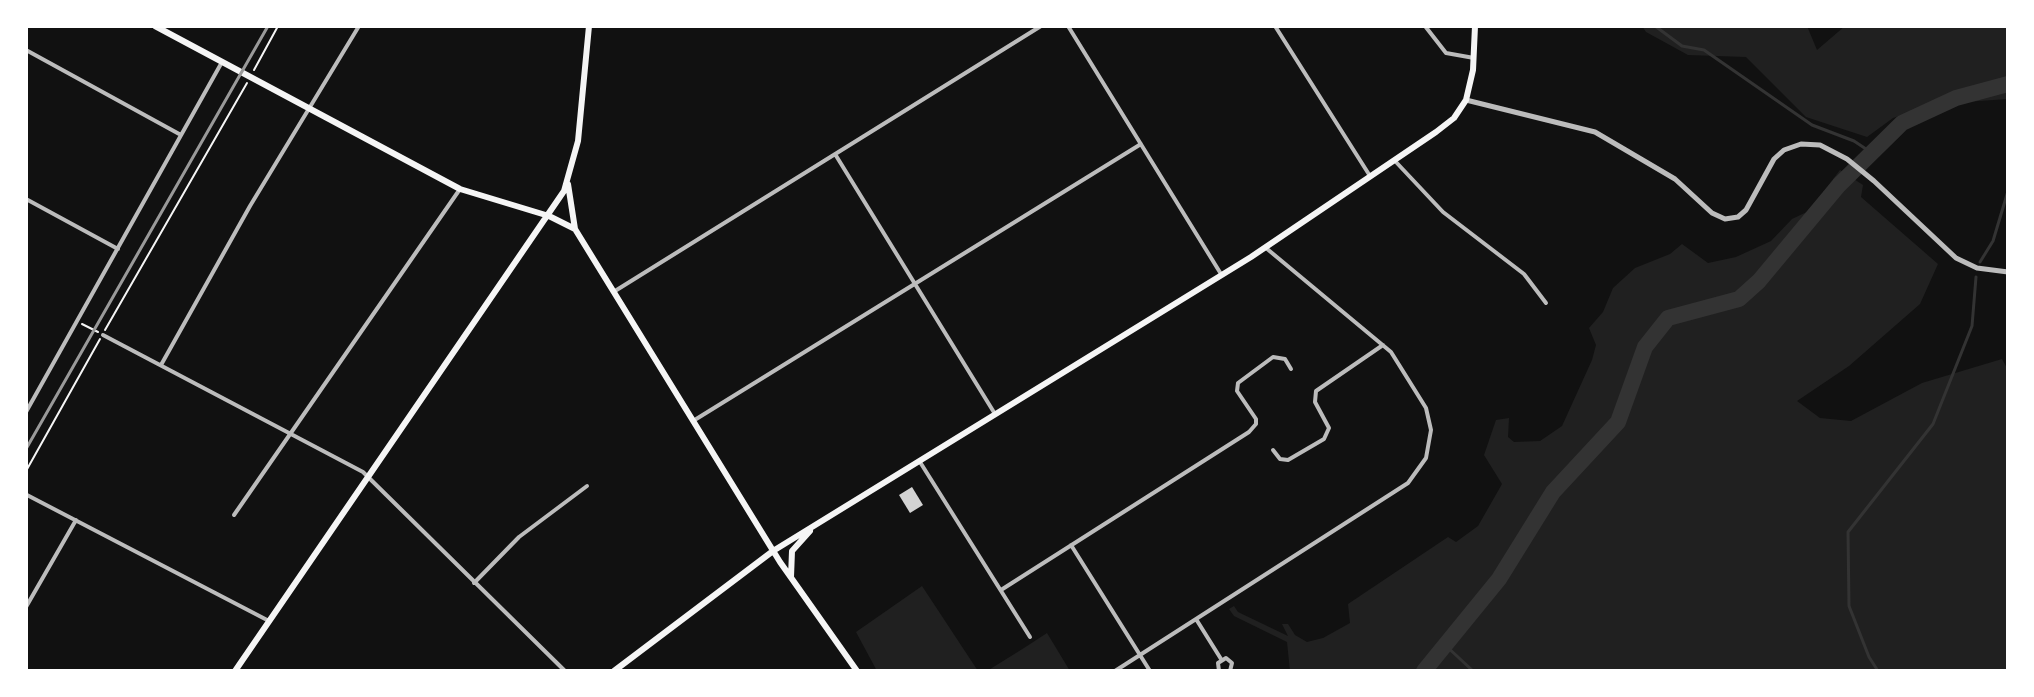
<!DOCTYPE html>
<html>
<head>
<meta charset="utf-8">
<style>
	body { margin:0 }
	#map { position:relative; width:2034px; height:697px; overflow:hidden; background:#111; font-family:Quicksand,sans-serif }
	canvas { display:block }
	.frame { position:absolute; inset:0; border:28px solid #fff; pointer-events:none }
</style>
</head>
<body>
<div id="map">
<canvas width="2034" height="697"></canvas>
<div class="frame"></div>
</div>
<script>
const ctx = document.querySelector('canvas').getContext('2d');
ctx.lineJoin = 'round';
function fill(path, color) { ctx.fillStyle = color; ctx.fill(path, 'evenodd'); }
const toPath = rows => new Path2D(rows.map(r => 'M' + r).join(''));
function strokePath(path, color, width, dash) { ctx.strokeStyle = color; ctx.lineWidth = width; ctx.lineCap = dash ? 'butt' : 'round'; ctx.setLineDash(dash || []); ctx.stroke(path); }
const green = toPath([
	[1642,26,1807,26,1817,50,1845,26,2008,26,2008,99,1935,104,1893,118,1867,137,1806,117,1746,57,1688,55,1646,32],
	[1840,170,1863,185,1861,197,1938,264,1920,304,1849,366,1797,401,1820,418,1851,421,1922,383,2002,359,2008,370,2008,671,1290,671,1287,642,1234,616,1229,609,1234,606,1238,612,1288,636,1282,624,1288,624,1295,635,1307,642,1323,638,1350,623,1348,604,1448,537,1456,542,1478,526,1502,484,1484,455,1496,420,1509,418,1508,437,1514,442,1540,441,1562,426,1592,360,1596,345,1589,328,1603,312,1613,288,1635,268,1670,254,1682,244,1708,263,1736,257,1771,241,1792,219,1809,211],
	[922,586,978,671,877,671,856,632],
	[1047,633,1070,671,987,671,1024,648]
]);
const stream = toPath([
	[1655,26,1682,46,1704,50,1812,125,1854,141,1872,153],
	[1980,262,1993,241,2008,191],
	[1444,644,1473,671],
	[1878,671,1869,657,1849,606,1848,532,1933,424,1972,326,1976,277]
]);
const river = toPath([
	[1424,671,1499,579,1553,492,1618,422,1645,347,1668,318,1739,299,1759,281,1839,185,1902,123,1956,98,2008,84]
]);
const building = toPath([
	[912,487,923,505,910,513,899,495]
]);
const path = toPath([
	[254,70,278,26],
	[82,324,98,332],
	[105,330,247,83],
	[26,471,100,339]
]);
const minor = toPath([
	[1068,26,1221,274],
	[1275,26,1370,176],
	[1425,26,1446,53,1474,58],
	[1476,26,1486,26],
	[26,50,181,135],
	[835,154,995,414],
	[1395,161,1443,212,1524,274,1546,303],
	[26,199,118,249],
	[615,291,1041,26],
	[103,335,363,472,565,671],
	[161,365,250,206,359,26],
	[26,412,222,62],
	[693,421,1141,144],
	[1273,450,1280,459,1288,460,1324,439,1329,428,1315,402,1316,391,1383,345],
	[920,462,1030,637],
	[27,495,269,621],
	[234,515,460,189],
	[1071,545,1150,671],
	[474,583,519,537,587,486],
	[1001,590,1249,432,1256,424,1256,419,1237,391,1238,383,1273,357,1285,359,1291,369],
	[26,607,76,520],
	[1196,619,1221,659],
	[1115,671,1408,483,1426,458,1431,430,1426,408,1391,352,1266,248],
	[1219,671,1218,663,1226,658,1232,663,1230,671]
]);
const tertiary = toPath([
	[1466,100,1595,132,1675,179,1712,213,1725,219,1738,217,1746,210,1774,159,1784,150,1801,144,1820,145,1847,159,1874,181,1956,258,1977,268,2008,272]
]);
const secondary = toPath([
	[155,26,460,189,549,216,575,229,780,562,857,671],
	[568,184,575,229],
	[791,577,792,551,810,531],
	[235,671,564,191,578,141,589,26],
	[614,671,773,551,1251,257,1436,132,1454,118,1466,100,1473,70,1475,26]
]);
const rail = toPath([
	[26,449,268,26]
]);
fill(green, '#202020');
strokePath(stream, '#333', 3);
strokePath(river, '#333', 16);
fill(building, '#d3d3d3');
strokePath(path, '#f5f5f5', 2);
strokePath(minor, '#bcbcbc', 4);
strokePath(tertiary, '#bcbcbc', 5);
strokePath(secondary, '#f5f5f5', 6);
strokePath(rail, '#9a9a9a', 3);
</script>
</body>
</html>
